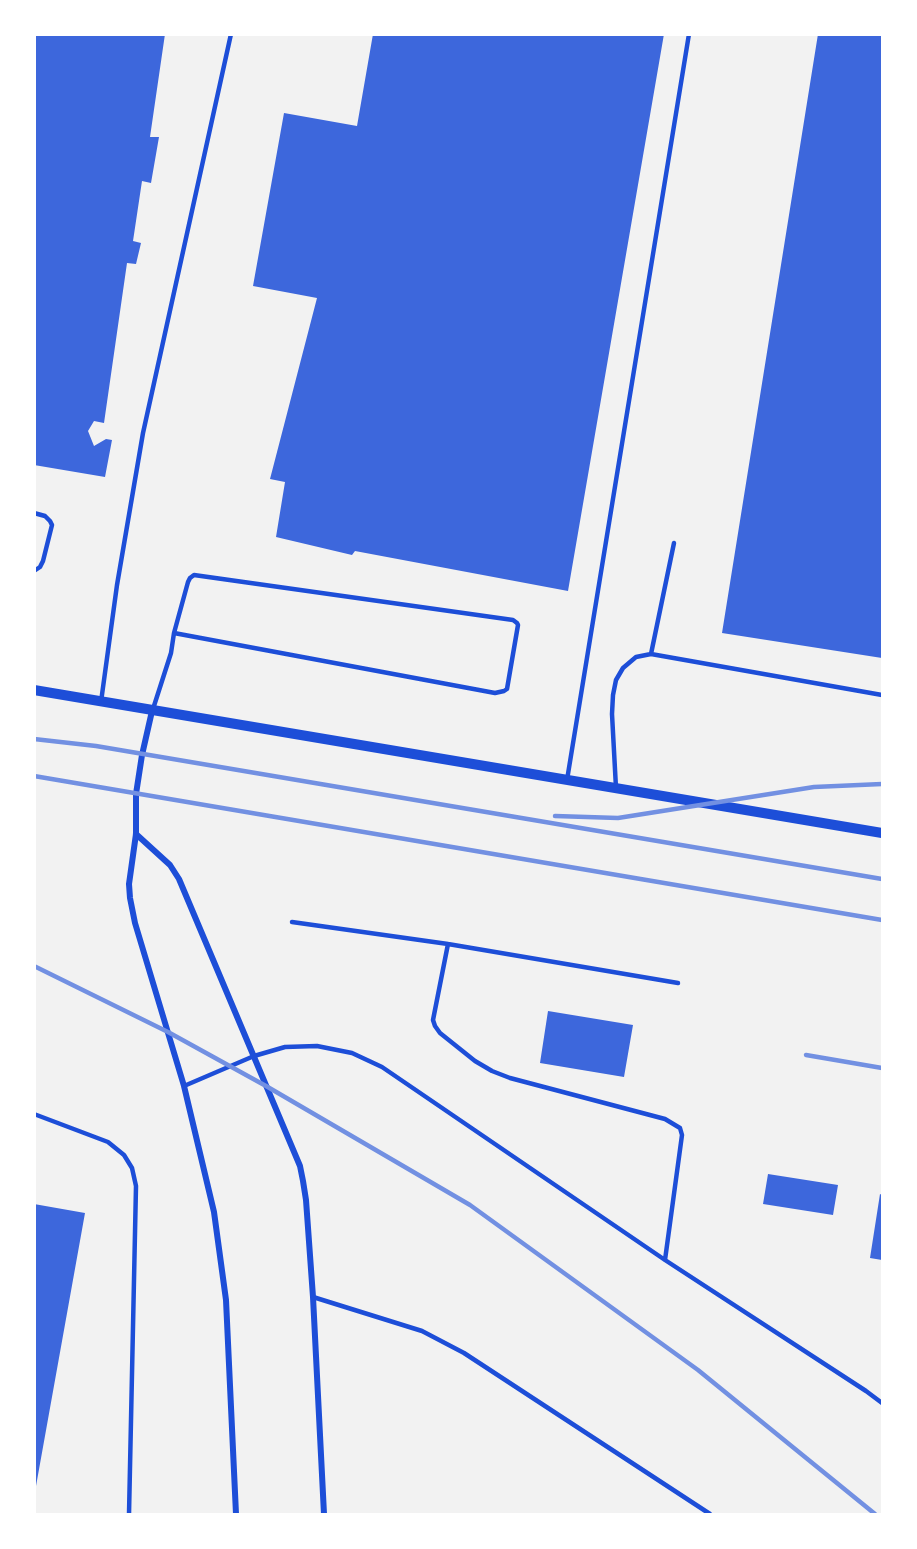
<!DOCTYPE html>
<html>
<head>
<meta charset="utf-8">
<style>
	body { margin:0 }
	#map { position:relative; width:917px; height:1549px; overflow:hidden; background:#f2f2f2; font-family:Figtree,sans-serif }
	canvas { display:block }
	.frame { position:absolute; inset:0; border:36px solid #fff; pointer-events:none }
</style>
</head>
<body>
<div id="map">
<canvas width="917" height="1549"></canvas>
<div class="frame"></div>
</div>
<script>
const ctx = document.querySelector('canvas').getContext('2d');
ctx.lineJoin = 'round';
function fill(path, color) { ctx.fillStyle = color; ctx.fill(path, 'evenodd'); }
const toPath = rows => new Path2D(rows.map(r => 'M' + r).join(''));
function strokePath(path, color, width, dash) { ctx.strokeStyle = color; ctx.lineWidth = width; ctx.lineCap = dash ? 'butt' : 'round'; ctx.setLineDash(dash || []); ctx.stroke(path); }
const building = toPath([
	[34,34,165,34,150,137,159,137,151,183,142,181,133,241,141,243,136,264,127,263,104,423,94,421,88,431,94,446,106,439,112,440,105,477,34,465],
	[373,34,664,34,568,591,355,551,352,555,276,537,285,482,270,479,317,298,253,286,284,113,357,126],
	[818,34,882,34,882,658,722,633],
	[548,1011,633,1025,624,1077,540,1063],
	[768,1174,838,1185,833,1215,763,1204],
	[880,1194,882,1195,882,1260,870,1258],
	[34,1204,85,1213,36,1486,34,1486]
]);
const service = toPath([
	[34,513,45,516,50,521,52,525,43,561,40,567,34,571],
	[651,654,674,543],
	[101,702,117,585,143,433,231,34],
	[153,709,171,653,174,633,188,582,190,578,194,575,513,620,517,623,518,625,507,689,504,691,495,693,174,633],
	[567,780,689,34],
	[616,788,612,714,613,695,616,680,623,668,636,657,651,654,882,695],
	[292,922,448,944,678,983],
	[448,944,433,1020,435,1026,440,1033,475,1061,492,1071,510,1078,665,1119,680,1128,682,1135,665,1260],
	[184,1086,254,1056,285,1047,317,1046,352,1053,382,1067,665,1260,866,1391,882,1403],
	[34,1114,108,1142,124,1155,132,1168,136,1186,129,1514],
	[313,1297,422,1331,464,1353,710,1514]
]);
const minor = toPath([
	[152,711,142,755,136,794,136,834,129,884,130,898,135,923,184,1086,214,1212,226,1300,236,1514],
	[136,834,170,865,179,879,300,1166,303,1181,306,1200,313,1297,324,1514]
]);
const tertiary = toPath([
	[34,690,882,833]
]);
const rail = toPath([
	[34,739,96,746,882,879],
	[34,776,882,920],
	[555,816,618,818,814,787,882,784],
	[34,966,168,1032,266,1086,470,1205,698,1370,875,1514],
	[806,1055,882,1068]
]);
fill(building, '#3d67dc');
strokePath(service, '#1d4ed8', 4.5);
strokePath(minor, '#1d4ed8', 6);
strokePath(tertiary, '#1d4ed8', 10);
strokePath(rail, '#7290e2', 4.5);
</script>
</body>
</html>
